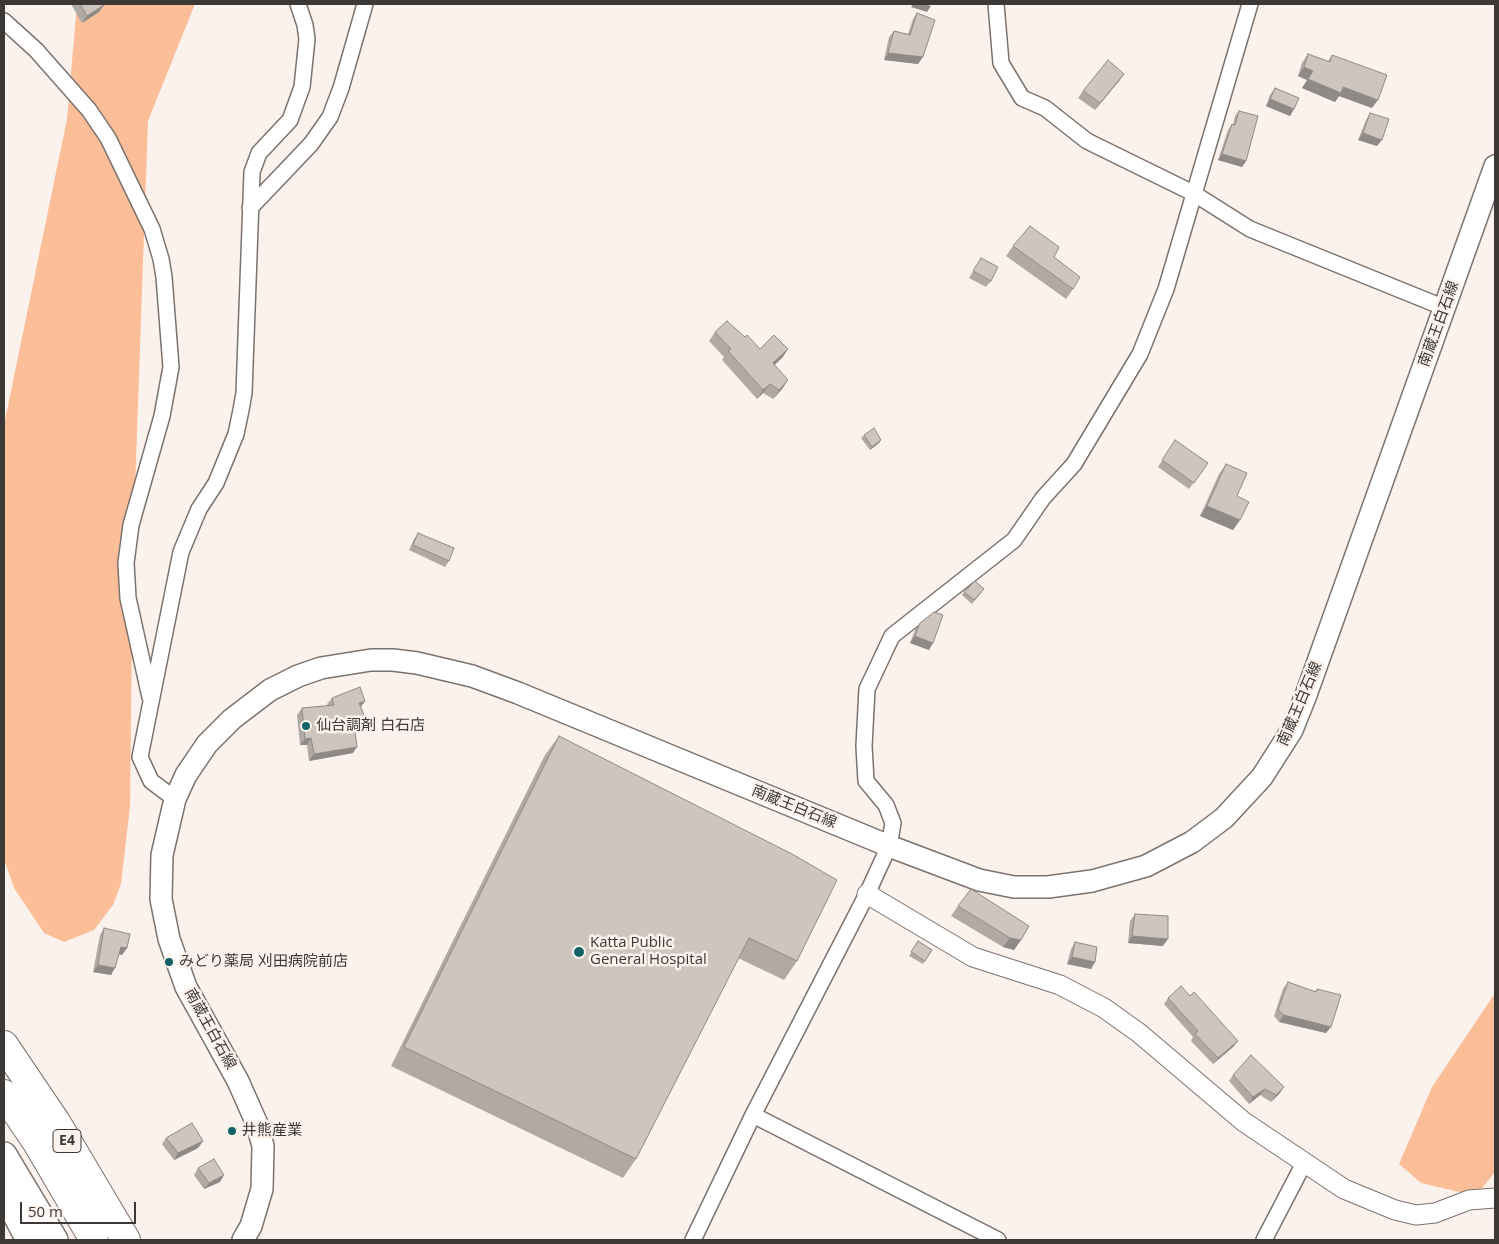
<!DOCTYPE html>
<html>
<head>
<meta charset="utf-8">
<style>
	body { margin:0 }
	#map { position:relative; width:1499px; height:1244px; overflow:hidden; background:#fcf2ed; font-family:"Open Sans",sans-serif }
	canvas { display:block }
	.frame { position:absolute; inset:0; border:5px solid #3b3835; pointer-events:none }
	.scale { position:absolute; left:20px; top:1202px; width:116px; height:22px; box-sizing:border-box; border:2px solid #3b3835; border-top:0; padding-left:6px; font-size:15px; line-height:18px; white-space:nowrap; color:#3b3835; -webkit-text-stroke:4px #fcf2ed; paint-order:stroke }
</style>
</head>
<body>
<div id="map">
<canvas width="1499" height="1244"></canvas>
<div class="frame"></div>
<div class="scale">50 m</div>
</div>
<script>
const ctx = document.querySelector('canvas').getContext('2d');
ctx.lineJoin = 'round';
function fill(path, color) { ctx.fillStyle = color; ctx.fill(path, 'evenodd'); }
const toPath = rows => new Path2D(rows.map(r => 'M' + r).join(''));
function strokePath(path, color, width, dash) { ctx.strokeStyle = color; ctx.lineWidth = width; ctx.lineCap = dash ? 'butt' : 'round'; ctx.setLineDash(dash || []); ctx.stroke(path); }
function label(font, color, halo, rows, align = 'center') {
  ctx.font = font + ' "Open Sans","Noto Sans JP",sans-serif'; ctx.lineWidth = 5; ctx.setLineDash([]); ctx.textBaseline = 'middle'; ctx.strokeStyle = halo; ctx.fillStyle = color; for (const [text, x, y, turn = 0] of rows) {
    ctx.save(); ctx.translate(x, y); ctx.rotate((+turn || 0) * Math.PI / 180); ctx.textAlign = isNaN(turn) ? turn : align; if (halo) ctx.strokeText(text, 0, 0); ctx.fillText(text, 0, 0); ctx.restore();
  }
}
const green = toPath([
	[77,4,195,4,148,121,133,546,130,806,121,884,113,905,94,930,64,942,44,933,14,888,4,859,4,425,67,119],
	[1495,993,1495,1172,1476,1196,1421,1183,1399,1164,1432,1087]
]);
const minor = toPath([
	[996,4,1001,63,1022,98,1045,108,1087,141,1193,193,1250,229,1445,308],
	[4,21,36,50,89,110,108,138,152,229,161,259,164,277,171,367,162,416,131,525,126,563,128,598,150,697],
	[250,208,311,144,330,117,341,88,365,4],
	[175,799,151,781,140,757,181,552,199,509,216,483,236,434,241,410,244,393,252,172,259,153,290,120,302,87,307,39,305,25,298,4],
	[753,1115,998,1240],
	[693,1240,753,1115,867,894,889,846,893,823,886,805,866,781,864,746,867,689,892,636,1014,540,1043,498,1074,464,1140,354,1166,289,1250,4],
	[1264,1240,1304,1163]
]);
const tertiary = toPath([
	[867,894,973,957,1060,985,1104,1008,1139,1033,1244,1122,1344,1189,1395,1210,1416,1215,1435,1213,1469,1200,1495,1198]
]);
const secondary = toPath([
	[243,1240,251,1226,262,1189,263,1146,257,1124,238,1081,186,987,169,939,161,899,162,855,175,799,186,775,207,744,232,719,270,690,298,676,321,668,371,660,393,660,417,663,472,676,518,693,889,846,979,880,1014,887,1048,887,1092,881,1146,866,1192,842,1224,818,1262,777,1292,730,1306,695,1495,166]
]);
const trunk = toPath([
	[4,1155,55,1240],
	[4,1193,29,1240]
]);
const motorway = toPath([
	[4,1045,56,1122,126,1240],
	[4,1094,36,1141,94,1240]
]);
const wall = toPath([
	[71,4,103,4,104,5,99,12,82,23],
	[917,13,918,64,884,60,889,37,894,31,908,34,913,19],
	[1308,54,1328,61,1332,55,1372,108,1339,96,1335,102,1302,88,1307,80,1298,76,1302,63],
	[1124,74,1095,110,1078,98,1083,91],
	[1275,88,1294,109,1290,116,1266,106,1270,95],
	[1239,111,1246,161,1242,167,1218,160,1228,130,1232,124,1233,125,1235,116],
	[1370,113,1377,146,1358,140,1366,120],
	[1013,246,1054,257,1073,289,1066,299,1006,256],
	[981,258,991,281,986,287,969,278],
	[715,332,745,337,760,349,788,349,782,358,774,365,788,380,782,389,773,399,763,393,757,399,722,360,724,357,709,341],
	[864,435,881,440,879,443,870,450,861,438],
	[1175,440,1208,463,1189,489,1158,467],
	[1226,464,1237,496,1233,530,1200,516,1219,474],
	[418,533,449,561,445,567,409,550,414,539],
	[964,592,982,592,972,604,962,595],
	[920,623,929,650,910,643,915,630],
	[332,698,361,707,366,720,361,727,354,729,353,753,309,761,307,745,300,745,297,715,302,708,328,706,327,704],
	[559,736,797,961,784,980,738,958,636,1159,623,1178,391,1066,545,755],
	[958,906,1021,940,1014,950,1003,947,951,916],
	[1135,914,1163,946,1128,943,1130,921],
	[104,928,127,948,122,955,119,954,111,975,93,972,100,935],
	[918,941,932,950,923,964,909,956],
	[1075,942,1095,962,1091,969,1067,964,1071,949],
	[1288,982,1315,992,1317,989,1326,1033,1279,1022,1274,1016,1283,989],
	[1190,996,1238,1041,1233,1047,1213,1064,1191,1041,1193,1037,1164,1004,1168,998],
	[1233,1075,1284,1087,1279,1094,1271,1102,1260,1095,1249,1104,1229,1081],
	[166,1138,203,1141,198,1148,174,1160,162,1144],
	[198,1168,224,1175,220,1182,204,1189,194,1175]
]);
const shadedWall = toPath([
	[913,4,925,4,931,6,927,12,911,7],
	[104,5,99,12,82,23,87,16],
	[888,53,923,57,918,64,884,60],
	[1304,67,1313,71,1307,80,1298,76],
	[1124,74,1120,80,1095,110,1100,103],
	[1308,79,1343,87,1378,100,1372,108,1339,96,1335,102,1302,88],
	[1270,99,1294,109,1290,116,1266,106],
	[1363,133,1382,140,1377,146,1358,140],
	[1222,154,1246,161,1242,167,1218,160],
	[788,349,782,358,767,372,773,363],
	[788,380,782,389,773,399,779,390],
	[770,384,763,393,757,399,763,390],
	[881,440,879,443,870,450,872,447],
	[1207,506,1240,520,1233,530,1200,516],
	[915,636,933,643,929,650,910,643],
	[365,701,360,708,359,703],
	[366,720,361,727,349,731,354,724],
	[311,738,307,745,300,745,305,739],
	[357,747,353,753,309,761,314,754],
	[1132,936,1168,939,1163,946,1128,943],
	[1010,938,1021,940,1014,950,1003,947],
	[121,947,127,948,122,955,116,953],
	[1072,957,1095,962,1091,969,1067,964],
	[98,965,115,968,111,975,93,972],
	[1284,1015,1331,1027,1326,1033,1279,1022],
	[1238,1041,1233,1047,1213,1064,1218,1058],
	[1284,1087,1279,1094,1271,1102,1276,1095],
	[1265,1089,1260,1095,1249,1104,1253,1097],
	[203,1141,198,1148,174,1160,178,1153],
	[224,1175,220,1182,204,1189,209,1183]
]);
const building = toPath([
	[80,4,103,4,104,5,87,16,80,4],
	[917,13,935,20,923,57,888,53,894,31,910,35,917,13],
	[1308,54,1330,62,1332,55,1387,75,1378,100,1343,87,1341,93,1308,79,1313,71,1304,67,1308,54],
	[1108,60,1124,74,1100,103,1083,91,1108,60],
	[1275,88,1299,98,1294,109,1270,99,1275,88],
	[1239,111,1258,116,1246,161,1222,154,1232,124,1235,125,1239,111],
	[1370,113,1389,119,1382,140,1363,133,1370,113],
	[1030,226,1059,247,1054,257,1080,277,1073,289,1013,246,1030,226],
	[981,258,998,267,991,281,973,271,981,258],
	[727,321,745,337,747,335,760,349,774,335,788,349,773,363,788,380,779,390,770,384,763,390,728,351,731,349,715,332,727,321],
	[874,428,881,440,872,447,864,435,874,428],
	[1175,440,1208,463,1194,483,1162,460,1175,440],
	[1226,464,1247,473,1237,496,1249,502,1240,520,1207,506,1226,464],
	[418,533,454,548,449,561,413,545,418,533],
	[975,581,984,589,974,600,964,592,975,581],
	[934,612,943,615,933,643,915,636,920,623,934,612],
	[360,687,365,701,359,703,366,720,354,724,357,747,314,754,311,738,305,739,302,708,334,705,332,698,360,687],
	[559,736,792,854,837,880,797,961,749,938,636,1159,404,1047,559,736],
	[971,889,1029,926,1021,940,1010,938,958,906,971,889],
	[1135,914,1168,916,1168,939,1132,936,1135,914],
	[104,928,130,934,127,948,121,947,115,968,98,965,104,928],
	[918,941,932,950,925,961,911,952,918,941],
	[1075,942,1097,947,1095,962,1072,957,1075,942],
	[1288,982,1316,992,1317,989,1341,995,1331,1027,1284,1015,1278,1010,1288,982],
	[1181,986,1190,996,1194,992,1238,1041,1218,1058,1195,1034,1198,1031,1168,998,1181,986],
	[1251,1055,1284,1087,1276,1095,1265,1089,1253,1097,1233,1075,1251,1055],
	[192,1123,203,1141,178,1153,166,1138,192,1123],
	[214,1159,224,1175,209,1183,198,1168,214,1159]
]);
const markers = [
	[306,726,5,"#126268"],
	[579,952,6,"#126268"],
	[169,962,5,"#126268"],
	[232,1131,5,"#126268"]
];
const shields = [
	[67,1141,28]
];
const shieldNames = [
	["E4",67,1141]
];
const streetNames = [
	["南蔵王白石線",1439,324,-70],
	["南蔵王白石線",1300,704,-67],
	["南蔵王白石線",794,807,22],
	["南蔵王白石線",210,1029,61]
];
const poiNames = [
	["仙台調剤 白石店",316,726],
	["Katta Public",590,943],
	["General Hospital",590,960],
	["みどり薬局 刈田病院前店",179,962],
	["井熊産業",242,1131]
];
fill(green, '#fcbe99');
strokePath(minor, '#7b736e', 18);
strokePath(tertiary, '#7b736e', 21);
strokePath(secondary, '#7b736e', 24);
strokePath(trunk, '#7b736e', 28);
strokePath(motorway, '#7b736e', 30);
strokePath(minor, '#fff', 15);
strokePath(tertiary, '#fff', 19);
strokePath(secondary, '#fff', 21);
strokePath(trunk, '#fff', 25);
strokePath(motorway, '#fff', 28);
fill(wall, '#b1a9a4');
fill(shadedWall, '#908a86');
fill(building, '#cec5bf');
strokePath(building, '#908a86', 1);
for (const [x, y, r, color] of markers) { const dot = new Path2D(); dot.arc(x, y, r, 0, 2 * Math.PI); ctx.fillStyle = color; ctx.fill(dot); strokePath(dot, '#fcf2ed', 2); }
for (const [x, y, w] of shields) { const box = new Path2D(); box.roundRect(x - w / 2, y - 11.5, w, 23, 4); ctx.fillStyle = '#fcf2ed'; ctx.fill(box); strokePath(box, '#3b3835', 1); }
label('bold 14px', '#3b3835', null, shieldNames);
label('15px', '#3b3835', '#fcf2ed', streetNames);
label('15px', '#3b3835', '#fcf2ed', poiNames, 'left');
</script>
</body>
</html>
